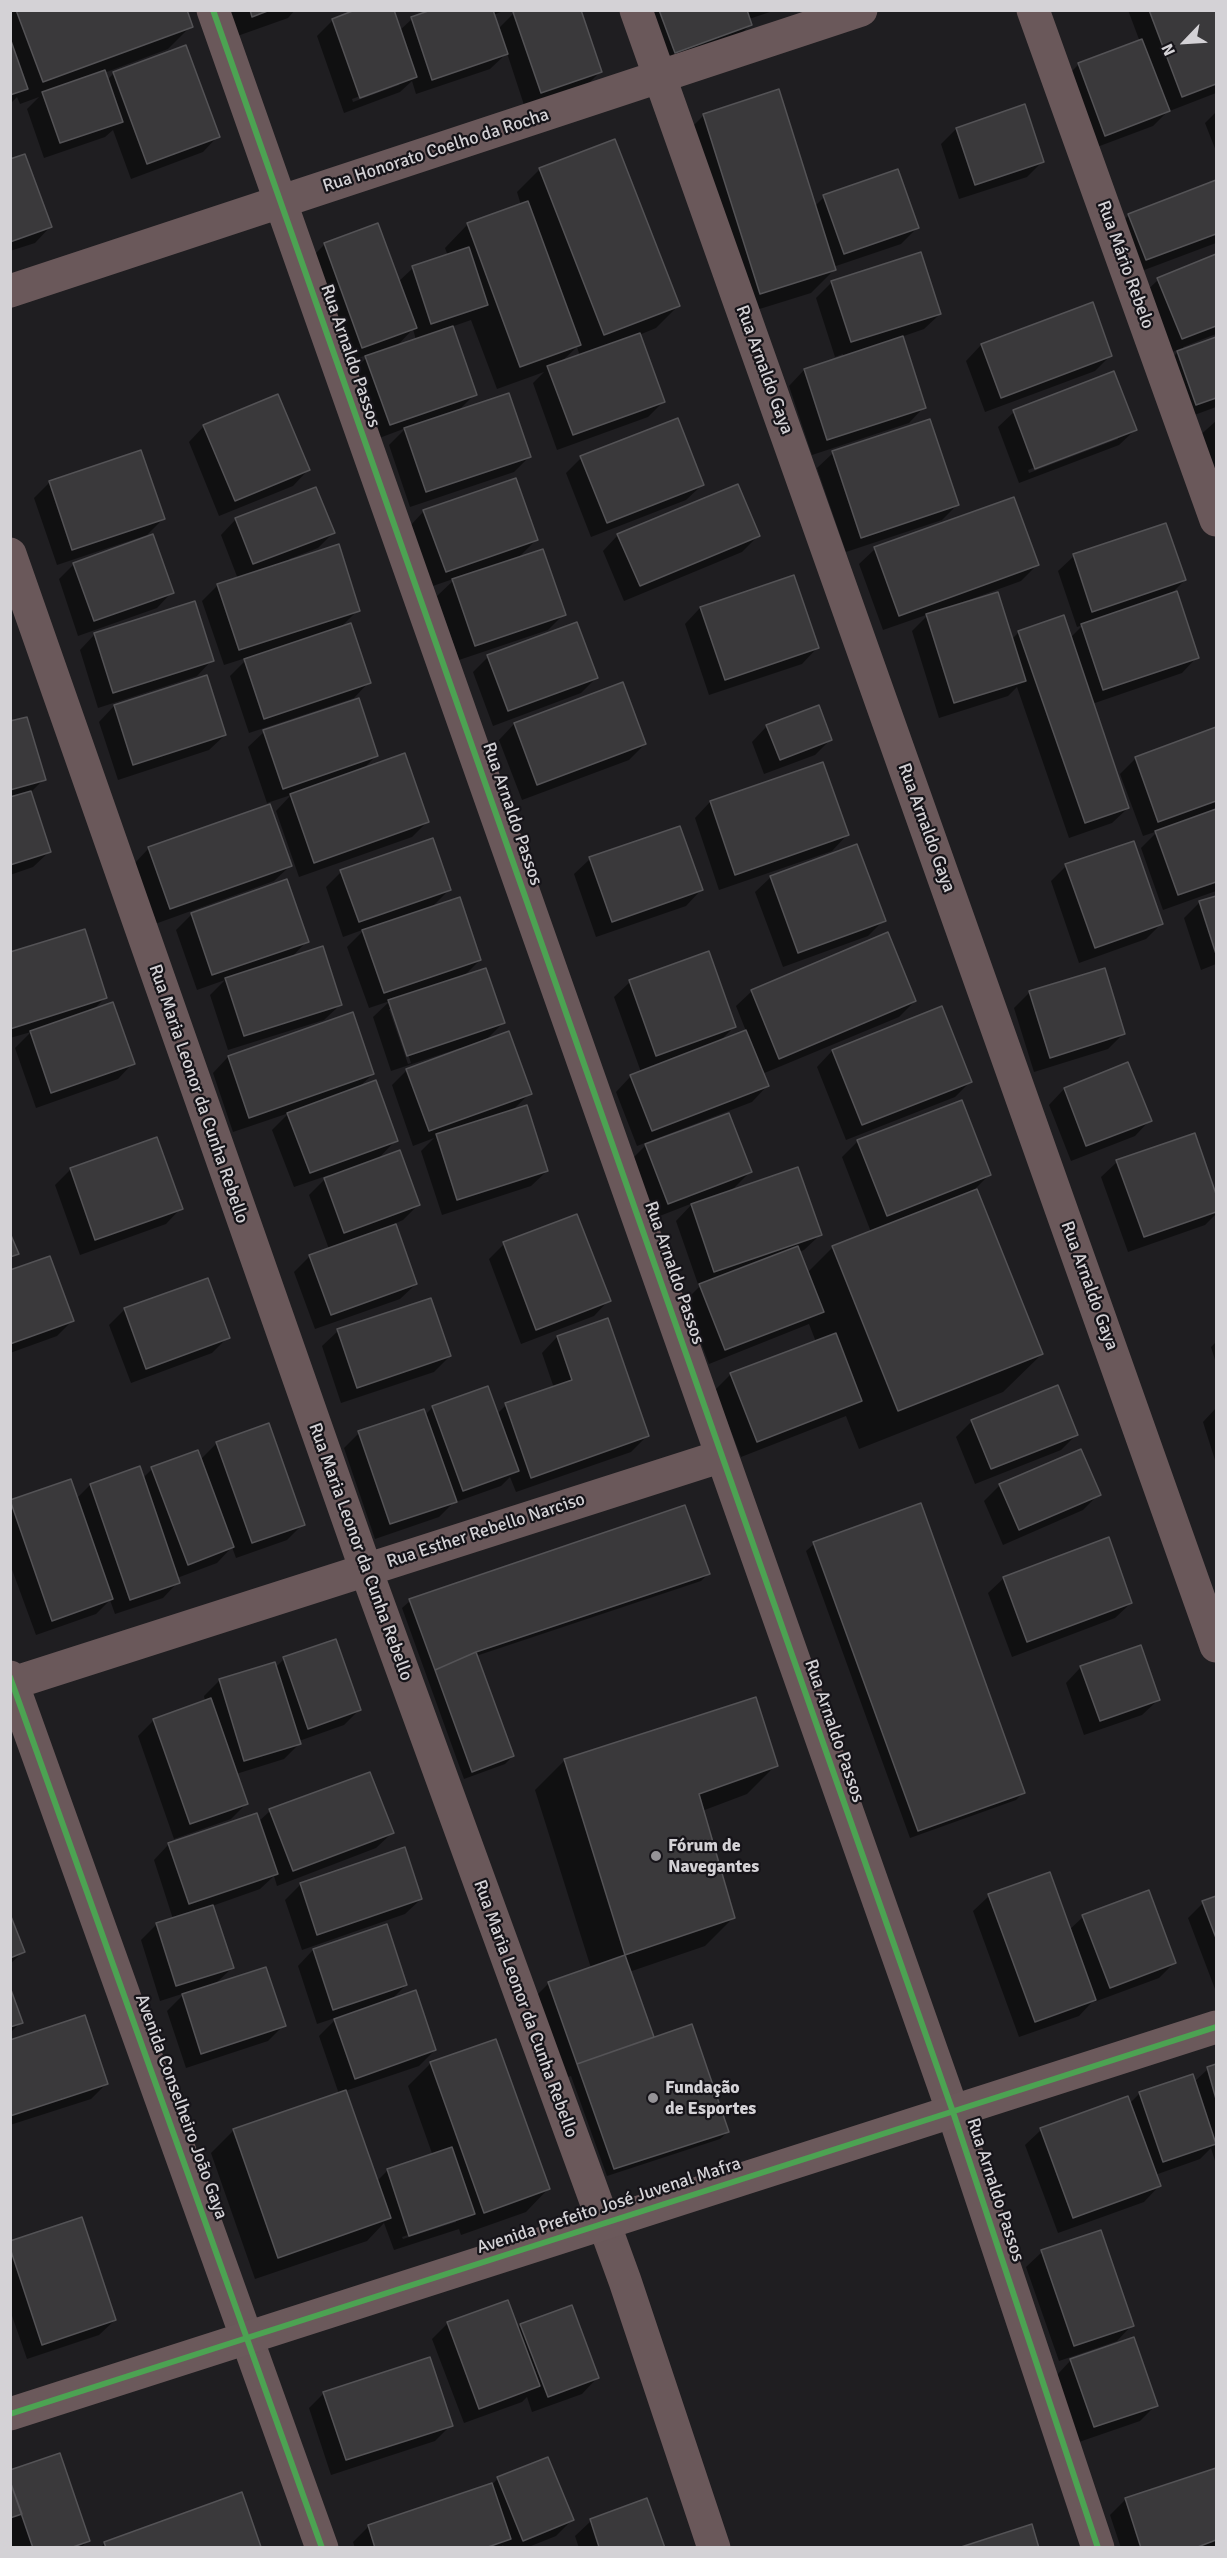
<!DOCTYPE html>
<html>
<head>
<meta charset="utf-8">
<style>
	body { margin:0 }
	#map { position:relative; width:1227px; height:2558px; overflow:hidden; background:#1f1e21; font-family:Signika,sans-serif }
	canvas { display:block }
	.frame { position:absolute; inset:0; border:12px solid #d4d2d6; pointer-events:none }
	.north { position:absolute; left:1155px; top:12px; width:60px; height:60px; -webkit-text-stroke:4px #161419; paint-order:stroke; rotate:245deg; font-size:16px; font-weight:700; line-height:24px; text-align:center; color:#d4d2d6 }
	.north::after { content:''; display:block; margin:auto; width:21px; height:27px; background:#d4d2d6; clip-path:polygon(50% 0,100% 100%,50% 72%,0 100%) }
</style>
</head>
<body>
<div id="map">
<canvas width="1227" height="2558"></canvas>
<div class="frame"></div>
<div class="north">N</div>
</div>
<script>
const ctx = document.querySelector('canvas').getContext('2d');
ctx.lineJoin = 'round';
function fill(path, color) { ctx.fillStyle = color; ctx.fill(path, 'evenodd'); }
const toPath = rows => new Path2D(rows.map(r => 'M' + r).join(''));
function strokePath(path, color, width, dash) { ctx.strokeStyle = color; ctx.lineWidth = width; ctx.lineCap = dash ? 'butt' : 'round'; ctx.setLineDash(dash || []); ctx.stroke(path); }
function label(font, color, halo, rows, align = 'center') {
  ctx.font = font + ' Signika,sans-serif'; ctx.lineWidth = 4.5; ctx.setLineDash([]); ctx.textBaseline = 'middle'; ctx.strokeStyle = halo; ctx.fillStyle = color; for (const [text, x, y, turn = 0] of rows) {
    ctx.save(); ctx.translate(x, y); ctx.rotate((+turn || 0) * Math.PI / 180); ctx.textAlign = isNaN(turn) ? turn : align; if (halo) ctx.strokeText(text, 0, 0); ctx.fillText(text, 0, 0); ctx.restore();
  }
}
const shadow = toPath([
	[10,10,185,10,191,26,168,49,104,73,107,80,113,74,186,47,218,136,203,152,131,179,113,130,105,137,44,158,27,109,39,97,20,104,17,97,10,104],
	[220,10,295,10,288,18,229,39],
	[436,10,506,10,493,15,498,29,514,13,600,72,585,87,525,108,507,53,490,69,416,94,412,81,400,92,344,113,317,36,333,20,399,31,412,19],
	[399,82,399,85,353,102,352,99],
	[620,10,776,10,749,19,750,25,721,54,646,81],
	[1128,10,1216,10,1216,93,1167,112,1153,126,1089,150,1063,80,1078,65,1140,42],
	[1216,112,1216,151,1205,123],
	[704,115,814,207,824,197,917,228,901,244,833,267,834,270,811,293,737,316,681,138],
	[956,129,1043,161,1027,177,959,199,941,144],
	[614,141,678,306,656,328,639,335,663,402,648,417,557,450,533,383,544,372,497,389,471,320,451,327,475,394,457,412,529,457,514,472,410,507,389,445,406,428,374,440,351,373,370,354,346,362,309,260,325,244,398,282,413,268,448,256,445,248,467,225,521,205,517,192,539,170],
	[413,329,416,340,395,348],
	[577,347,580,356,560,363],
	[10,161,50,227,35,243,10,251],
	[1216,182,1216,243,1131,275,1113,231,1129,215],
	[1216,255,1216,334,1183,347,1184,350,1216,338,1216,407,1181,420,1162,368,1182,348,1167,354,1142,295,1158,280],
	[832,282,940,314,924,329,901,337,924,407,909,423,812,455,789,386,804,370,844,357,843,354,835,357,816,298],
	[1092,304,1111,355,1095,371,985,412,966,361,981,345],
	[1014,412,1135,430,1119,445,1019,483,998,427],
	[1118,435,1118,439,1029,473,1028,470],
	[1216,421,1216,491,1197,438],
	[204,426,308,470,293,486,219,516,189,442],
	[833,453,958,504,942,520,846,552,817,468],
	[581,458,702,485,686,500,591,537,566,473],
	[50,482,163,519,147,535,57,565,34,498],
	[424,511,536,540,517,559,564,614,548,630,459,660,437,596,456,578,430,587,409,527],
	[236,519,333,533,318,548,289,559,358,610,340,628,369,682,354,698,249,733,230,676,249,657,224,665,202,601,218,585,238,579,221,535],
	[618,535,758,536,742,552,624,601,603,551],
	[875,549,1037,565,1021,581,963,602,1011,640,1019,632,1070,638,1083,625,1077,627,1058,571,1074,556,1185,580,1169,596,1197,657,1182,673,1092,704,1128,808,1112,823,1069,838,1017,687,1008,696,939,718,912,631,929,614,883,630,859,564],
	[74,564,172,592,157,608,78,636,59,579],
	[793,577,817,648,802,664,709,695,685,624,700,608],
	[95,634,212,660,197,676,98,708,80,650],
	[488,657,596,678,581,693,493,726,473,672],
	[114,706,225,735,209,750,118,780,99,722],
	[10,723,44,779,30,793,49,852,33,867,10,875],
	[514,724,645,744,629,760,522,800,499,740],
	[767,726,830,740,815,755,764,774,752,742],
	[1216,729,1216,891,1163,910,1141,848,1158,831,1143,836,1120,774,1136,758],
	[264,732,376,756,362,770,427,822,412,837,299,877,276,811,291,795,267,803,248,747],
	[823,763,847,835,832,851,719,890,695,818,710,802],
	[149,848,290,866,274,881,155,924,134,864],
	[590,859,701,890,686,906,596,937,574,874],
	[1066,866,1161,924,1146,939,1079,963,1051,881],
	[341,872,449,890,431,908,480,960,463,977,503,1023,484,1042,530,1093,512,1111,547,1171,531,1186,442,1215,421,1151,434,1138,413,1146,392,1085,407,1070,461,1050,460,1048,391,1071,373,1017,390,1001,369,1008,347,947,365,929,343,937,326,887],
	[389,1009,393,1009,411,1063,408,1064],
	[771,877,884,920,868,936,783,967,755,892],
	[1216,897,1216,964,1201,970,1184,918,1199,903],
	[192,914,307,941,290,959,340,1005,324,1020,228,1050,210,995,225,980,197,990,176,930],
	[10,954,106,997,92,1011,133,1063,118,1079,36,1108,15,1048,31,1032,10,1038],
	[630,982,734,1027,720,1041,746,1031,736,1006,752,991,915,1001,899,1017,762,1074,767,1086,752,1102,637,1146,616,1092,631,1076,641,1072,614,997],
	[1030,992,1123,1034,1108,1049,1034,1072,1014,1008],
	[941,1008,970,1082,955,1097,846,1140,817,1067,832,1051],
	[228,1057,373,1074,359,1087,396,1140,376,1161,418,1205,403,1220,394,1224,416,1284,400,1299,315,1329,294,1272,310,1256,329,1249,309,1195,329,1175,294,1187,272,1130,289,1113,233,1132,213,1073],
	[1064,1089,1150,1120,1135,1136,1071,1161,1049,1105],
	[961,1102,990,1174,976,1188,1042,1354,1003,1392,859,1449,846,1416,741,1457,715,1390,731,1374,816,1342,809,1324,709,1364,685,1301,699,1287,676,1221,693,1203,652,1219,630,1161,650,1141,651,1143,750,1172,730,1192,820,1235,804,1250,799,1252,807,1273,833,1247,871,1232,842,1157,857,1142],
	[1194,1135,1216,1199,1216,1214,1205,1225,1128,1252,1101,1177,1117,1162],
	[156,1139,181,1208,166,1224,80,1255,55,1185,70,1170],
	[504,1244,609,1300,594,1316,521,1344,489,1259],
	[10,1272,73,1320,57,1336,10,1353],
	[125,1309,228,1337,212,1353,131,1383,109,1325],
	[338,1331,450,1356,434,1372,341,1403,322,1346],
	[557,1337,647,1436,631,1452,516,1492,510,1477,501,1486,453,1503,439,1517,375,1539,344,1448,359,1433,425,1415,433,1407,497,1414,506,1405,554,1388,542,1353],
	[1216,1342,1216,1363,1211,1347],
	[1216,1408,1216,1459,1215,1460,1203,1422],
	[972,1421,1076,1435,1061,1450,975,1484,956,1437],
	[217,1443,303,1524,287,1540,236,1558,232,1547,217,1563,177,1578,178,1582,163,1598,115,1614,110,1600,96,1614,36,1635,10,1564,10,1502,70,1481,76,1499,90,1485,143,1478,152,1469,200,1460],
	[1000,1485,1099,1494,1083,1510,1003,1545,984,1501],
	[814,1544,1024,1792,1016,1800,910,1838,806,1551],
	[708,1574,701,1581,476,1656,513,1756,505,1764,464,1779,402,1608,410,1601],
	[1004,1578,1131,1603,1115,1618,1012,1657,988,1593],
	[284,1659,359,1710,344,1725,299,1741,299,1744,284,1759,236,1774,247,1803,231,1819,174,1839,138,1736,154,1720,205,1701,204,1696,220,1680,276,1667],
	[1081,1667,1158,1700,1142,1715,1084,1735,1066,1683],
	[565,1760,776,1765,747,1794,702,1811,734,1917,705,1946,629,1972,653,2037,648,2041,728,2132,720,2139,607,2176,571,2076,561,2079,533,1999,549,1983,591,1968,535,1790],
	[270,1811,392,1833,376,1848,277,1886,274,1876,260,1889,212,1906,232,1968,214,1985,284,2025,268,2041,186,2068,167,2011,185,1993,160,2001,141,1940,157,1924,173,1919,154,1860,169,1844,258,1822],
	[1049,1874,1069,1930,1083,1917,1148,1892,1174,1963,1159,1978,1094,2002,1093,2001,1079,2016,1019,2037,973,1911,989,1896],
	[301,1884,421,1899,405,1914,302,1950,285,1900],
	[1216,1898,1216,1989,1215,1989,1188,1918,1203,1903],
	[10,1919,23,1952,10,1964],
	[386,1926,406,1985,389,2002,435,2050,419,2066,345,2091,377,2181,387,2171,433,2156,408,2086,431,2063,548,2189,526,2212,461,2235,459,2229,394,2250,384,2223,367,2241,255,2279,211,2153,234,2130,339,2094,319,2036,338,2017,317,2024,298,1966,313,1950],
	[456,2219,456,2222,403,2239,402,2237],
	[10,1992,21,2022,10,2033],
	[10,2042,106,2084,91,2099,10,2125],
	[1216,2066,1216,2164,1211,2148,1200,2159,1155,2175,1159,2186,1144,2202,1058,2233,1025,2145,1041,2130,1127,2098,1129,2104,1140,2093,1194,2082,1208,2069],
	[10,2242,115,2320,99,2335,27,2359,10,2310],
	[1042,2252,1132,2325,1117,2341,1059,2361,1026,2267],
	[448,2323,517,2329,521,2325,597,2378,582,2394,532,2412,527,2397,522,2402,464,2423,432,2339],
	[1071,2360,1156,2405,1140,2421,1079,2442,1056,2376],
	[324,2393,451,2425,435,2441,331,2475,309,2408],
	[1216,2469,1216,2548,1121,2548,1110,2515,1126,2499],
	[10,2472,88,2540,81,2548,13,2548,10,2541],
	[498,2478,572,2520,556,2536,526,2548,504,2548,503,2545,500,2548,355,2548,353,2542,368,2527,492,2485],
	[591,2521,663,2548,579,2548,575,2536],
	[105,2543,260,2547,100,2548]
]);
const building = toPath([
	[16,10,187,10,193,27,43,82,16,10],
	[250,10,270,10,252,17,250,10],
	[355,10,394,10,417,77,360,98,332,19,355,10],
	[431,10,493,10,508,54,432,80,411,17,431,10],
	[517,10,581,10,602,72,541,93,513,12,517,10],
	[659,10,747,10,752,25,675,53,659,10],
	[1149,10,1216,10,1216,84,1182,97,1149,10],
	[10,38,28,89,10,95,10,38],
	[1142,39,1170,111,1105,136,1078,63,1142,39],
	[186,45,220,137,147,164,113,72,186,45],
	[105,70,123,122,60,143,42,92,105,70],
	[779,89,836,270,760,294,703,114,779,89],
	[1025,104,1044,162,975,185,956,128,1025,104],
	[615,139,680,306,604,335,539,168,615,139],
	[25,154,52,227,10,242,10,159,25,154],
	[898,169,919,228,844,254,823,195,898,169],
	[1216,180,1216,234,1146,260,1128,214,1216,180],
	[528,201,581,345,520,367,467,223,528,201],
	[378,223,417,328,362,348,324,243,378,223],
	[469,247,488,305,431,324,412,266,469,247],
	[921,252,941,314,851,342,831,281,921,252],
	[1216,254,1216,326,1182,339,1157,278,1216,254],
	[1093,302,1112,356,1001,398,981,344,1093,302],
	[453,326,477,395,390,425,365,356,453,326],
	[640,333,665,402,573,435,547,366,640,333],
	[903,336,926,408,827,440,804,369,903,336],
	[1216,337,1216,398,1196,405,1177,351,1216,337],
	[1114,371,1137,430,1035,469,1013,410,1114,371],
	[509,393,531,457,426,492,404,428,509,393],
	[278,394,310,470,235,501,203,425,278,394],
	[678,418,704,485,607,523,580,456,678,418],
	[930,419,959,505,861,538,832,451,930,419],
	[141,450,165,519,72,550,49,481,141,450],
	[516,478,538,540,446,572,423,510,516,478],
	[738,484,760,536,640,586,617,534,738,484],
	[316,487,335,533,253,564,235,518,316,487],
	[1014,497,1039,565,899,616,874,547,1014,497],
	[1166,523,1186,580,1092,612,1073,554,1166,523],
	[153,534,174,593,94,621,73,563,153,534],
	[339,544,360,611,239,650,217,584,339,544],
	[543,549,566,615,475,646,452,579,543,549],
	[794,575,819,648,725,680,700,607,794,575],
	[1177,591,1199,658,1103,690,1081,624,1177,591],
	[998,592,1026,681,954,703,926,614,998,592],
	[195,601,214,661,113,693,94,633,195,601],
	[1064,615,1129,808,1085,823,1018,631,1064,615],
	[577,622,598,678,508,711,487,655,577,622],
	[351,623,371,683,264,719,244,659,351,623],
	[207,675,226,735,133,765,114,705,207,675],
	[623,682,646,744,537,785,514,723,623,682],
	[359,698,378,756,283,789,263,730,359,698],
	[819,705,832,740,780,760,766,725,819,705],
	[27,717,46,780,10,790,10,721,27,717],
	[1216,727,1216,801,1158,822,1135,757,1216,727],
	[405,753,429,822,314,863,290,794,405,753],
	[823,762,849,835,735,875,710,801,823,762],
	[31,791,51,852,10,865,10,797,31,791],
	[270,804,292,866,170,909,148,847,270,804],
	[1216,809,1216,882,1178,895,1155,831,1216,809],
	[680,826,703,890,612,922,589,857,680,826],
	[433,838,451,890,359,922,340,870,433,838],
	[1134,841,1163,924,1095,948,1065,864,1134,841],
	[857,844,886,921,798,953,770,876,857,844],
	[287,879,309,942,212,975,191,913,287,879],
	[1216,896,1216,954,1199,901,1216,896],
	[460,897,481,960,384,993,362,930,460,897],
	[85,929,107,998,10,1029,10,952,85,929],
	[888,932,916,1001,779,1059,751,990,888,932],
	[323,946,342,1005,244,1036,225,978,323,946],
	[709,951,736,1027,656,1056,629,980,709,951],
	[486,968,505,1023,407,1056,388,1000,486,968],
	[1105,968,1125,1034,1050,1058,1029,991,1105,968],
	[113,1002,135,1064,51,1093,30,1031,113,1002],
	[942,1006,972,1082,862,1125,832,1050,942,1006],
	[353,1012,374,1074,249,1118,228,1056,353,1012],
	[746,1030,769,1086,652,1131,630,1075,746,1030],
	[509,1031,532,1094,429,1131,406,1069,509,1031],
	[1128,1062,1152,1121,1086,1146,1064,1088,1128,1062],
	[376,1080,398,1141,310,1173,287,1113,376,1080],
	[962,1100,991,1175,887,1216,857,1140,962,1100],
	[527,1105,548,1171,457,1200,436,1134,527,1105],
	[729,1113,752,1172,668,1204,645,1144,729,1113],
	[1195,1133,1216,1194,1216,1212,1144,1237,1116,1160,1195,1133],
	[157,1137,183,1209,95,1240,70,1168,157,1137],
	[400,1150,420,1205,344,1233,324,1178,400,1150],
	[798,1167,822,1235,714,1272,691,1204,798,1167],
	[977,1189,1043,1354,898,1411,832,1246,977,1189],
	[577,1214,611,1301,536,1330,503,1242,577,1214],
	[396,1224,417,1284,331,1315,309,1255,396,1224],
	[10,1233,19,1254,10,1257,10,1233],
	[798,1246,824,1312,725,1350,699,1284,798,1246],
	[50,1256,74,1321,10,1344,10,1270,50,1256],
	[208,1278,230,1338,146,1369,124,1308,208,1278],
	[431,1298,451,1356,357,1388,337,1329,431,1298],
	[608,1318,649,1436,531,1478,505,1403,572,1380,557,1336,608,1318],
	[836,1333,862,1401,757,1442,730,1373,836,1333],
	[1058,1385,1078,1435,991,1469,971,1420,1058,1385],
	[488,1386,519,1471,463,1491,432,1406,488,1386],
	[424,1409,457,1502,390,1524,358,1431,424,1409],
	[269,1423,305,1525,252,1543,216,1442,269,1423],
	[1081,1449,1101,1495,1019,1530,999,1484,1081,1449],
	[198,1450,234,1547,188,1565,151,1467,198,1450],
	[140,1466,180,1583,130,1600,90,1484,140,1466],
	[71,1479,113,1599,52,1621,10,1500,71,1479],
	[921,1503,1025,1793,918,1831,813,1542,921,1503],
	[685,1505,710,1574,476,1652,435,1670,409,1599,685,1505],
	[1109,1537,1132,1603,1027,1642,1003,1577,1109,1537],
	[336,1639,361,1710,308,1729,283,1657,336,1639],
	[1141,1645,1160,1700,1100,1721,1080,1666,1141,1645],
	[476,1652,514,1756,472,1772,435,1670,476,1652],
	[275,1662,301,1744,244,1761,219,1679,275,1662],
	[756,1697,778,1766,699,1794,735,1918,625,1955,564,1759,756,1697],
	[211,1698,248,1804,190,1824,153,1719,211,1698],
	[370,1772,394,1833,293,1871,269,1809,370,1772],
	[257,1813,278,1874,189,1904,168,1843,257,1813],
	[405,1847,422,1899,317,1935,300,1883,405,1847],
	[1050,1872,1096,2000,1035,2022,988,1894,1050,1872],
	[1149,1890,1176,1963,1110,1988,1082,1915,1149,1890],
	[1216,1896,1216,1938,1202,1901,1216,1896],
	[213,1905,234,1968,176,1986,156,1923,213,1905],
	[10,1914,25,1952,10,1958,10,1914],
	[387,1924,407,1985,333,2010,313,1949,387,1924],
	[625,1955,654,2037,577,2064,548,1982,625,1955],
	[266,1967,286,2026,201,2054,182,1994,266,1967],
	[10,1987,23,2023,10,2027,10,1987],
	[416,1990,436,2050,355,2079,334,2019,416,1990],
	[85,2015,108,2084,10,2116,10,2040,85,2015],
	[692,2024,729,2132,614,2169,577,2064,692,2024],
	[496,2039,550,2189,484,2213,430,2062,496,2039],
	[1216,2064,1216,2099,1207,2067,1216,2064],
	[1193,2074,1216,2144,1163,2162,1139,2092,1193,2074],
	[346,2090,391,2218,278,2258,233,2129,346,2090],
	[1128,2096,1161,2186,1073,2218,1040,2128,1128,2096],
	[452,2147,475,2214,409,2236,387,2169,452,2147],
	[82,2217,116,2320,42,2345,10,2248,10,2241,82,2217],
	[1101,2230,1134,2326,1074,2346,1041,2250,1101,2230],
	[508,2300,540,2386,479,2409,447,2322,508,2300],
	[572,2305,599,2378,548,2397,520,2324,572,2305],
	[1134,2337,1158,2406,1094,2427,1070,2359,1134,2337],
	[430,2357,453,2426,346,2460,323,2392,430,2357],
	[60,2453,90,2541,70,2548,33,2548,10,2481,10,2470,60,2453],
	[548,2457,574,2520,523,2541,497,2477,548,2457],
	[1216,2468,1216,2540,1195,2548,1141,2548,1125,2498,1216,2468],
	[10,2481,22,2514,10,2518,10,2481],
	[492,2483,511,2539,485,2548,375,2548,368,2525,492,2483],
	[242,2492,261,2547,106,2548,104,2542,242,2492],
	[647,2498,665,2548,597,2548,599,2547,590,2519,647,2498],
	[1032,2524,1039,2548,958,2548,1032,2524]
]);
const minor = toPath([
	[213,10,953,2112,1098,2548],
	[636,10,1216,1646],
	[1033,10,1216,520],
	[10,291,861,10],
	[10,554,366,1570,625,2281,714,2548],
	[10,1677,322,2548],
	[10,1684,722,1456]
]);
const major = toPath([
	[10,2414,1216,2027]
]);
const cycleway = toPath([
	[213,10,953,2112,1098,2548],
	[10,1677,322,2548],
	[10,2414,1216,2027]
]);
const markers = [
	[656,1856,6,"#959397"],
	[653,2098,6,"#959397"]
];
const streetNames = [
	["Rua Honorato Coelho da Rocha",436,151,-18],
	["Rua Mário Rebelo",1125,265,70],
	["Rua Arnaldo Passos",350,356,71],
	["Rua Arnaldo Gaya",764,370,70],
	["Rua Arnaldo Passos",512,814,71],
	["Rua Arnaldo Gaya",926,828,70],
	["Rua Maria Leonor da Cunha Rebello",198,1094,71],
	["Rua Arnaldo Passos",674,1273,71],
	["Rua Arnaldo Gaya",1089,1286,70],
	["Rua Esther Rebello Narciso",486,1531,-18],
	["Rua Maria Leonor da Cunha Rebello",360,1552,70],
	["Rua Arnaldo Passos",834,1731,71],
	["Rua Maria Leonor da Cunha Rebello",525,2009,70],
	["Avenida Conselheiro João Gaya",181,2107,70],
	["Rua Arnaldo Passos",995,2190,72],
	["Avenida Prefeito José Juvenal Mafra",609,2206,-18]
];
const poiNames = [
	["Fórum de",668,1846],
	["Navegantes",668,1867],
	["Fundação",665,2088],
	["de Esportes",665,2109]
];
fill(shadow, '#0007');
fill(building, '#3a393b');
strokePath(building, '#545356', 1.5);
strokePath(minor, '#6a585a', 33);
strokePath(major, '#6b595b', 33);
strokePath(cycleway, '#4ca352', 6);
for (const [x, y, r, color] of markers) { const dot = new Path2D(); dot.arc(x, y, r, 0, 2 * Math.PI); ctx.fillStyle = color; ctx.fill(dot); strokePath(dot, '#161419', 2); }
label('18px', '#d4d2d6', '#161419', streetNames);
label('bold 18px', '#d4d2d6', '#161419', poiNames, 'left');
</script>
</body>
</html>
